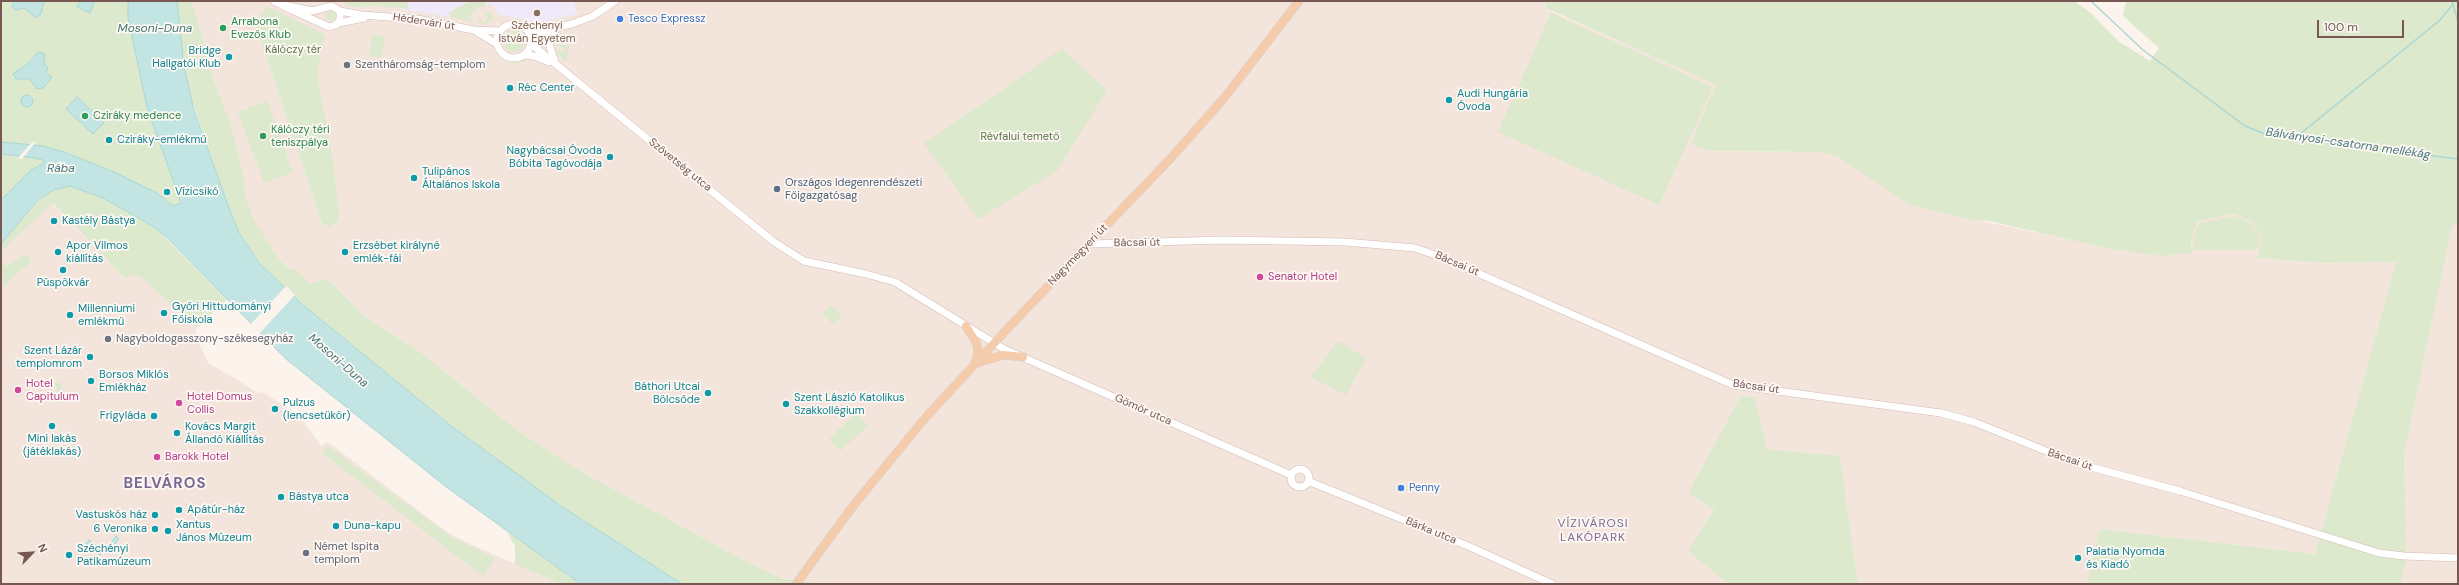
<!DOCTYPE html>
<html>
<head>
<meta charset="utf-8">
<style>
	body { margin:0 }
	#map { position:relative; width:2459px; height:585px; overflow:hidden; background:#fcf3ed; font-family:"DM Sans",sans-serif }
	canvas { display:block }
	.frame { position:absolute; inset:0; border:2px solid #765751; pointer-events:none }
	.north { position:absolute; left:12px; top:533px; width:40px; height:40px; -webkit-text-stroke:3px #fef8f4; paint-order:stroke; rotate:65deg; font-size:11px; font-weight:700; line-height:16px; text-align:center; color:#765751 }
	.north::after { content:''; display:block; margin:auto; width:14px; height:18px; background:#765751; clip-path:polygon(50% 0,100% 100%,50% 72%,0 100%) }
	.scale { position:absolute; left:2317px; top:20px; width:87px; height:18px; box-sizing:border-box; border:2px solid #765751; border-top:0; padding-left:5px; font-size:12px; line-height:14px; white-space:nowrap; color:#765751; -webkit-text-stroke:3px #fef8f4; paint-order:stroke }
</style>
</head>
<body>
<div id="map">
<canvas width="2459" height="585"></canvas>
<div class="frame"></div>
<div class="north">N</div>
<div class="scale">100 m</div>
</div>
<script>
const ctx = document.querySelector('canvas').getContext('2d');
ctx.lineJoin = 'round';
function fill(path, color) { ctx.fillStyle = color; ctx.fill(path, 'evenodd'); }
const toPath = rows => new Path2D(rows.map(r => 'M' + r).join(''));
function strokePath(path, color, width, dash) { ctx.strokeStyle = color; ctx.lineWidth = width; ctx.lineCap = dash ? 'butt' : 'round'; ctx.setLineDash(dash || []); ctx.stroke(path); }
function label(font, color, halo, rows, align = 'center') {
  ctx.font = font + ' "DM Sans",sans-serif'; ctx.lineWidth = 3.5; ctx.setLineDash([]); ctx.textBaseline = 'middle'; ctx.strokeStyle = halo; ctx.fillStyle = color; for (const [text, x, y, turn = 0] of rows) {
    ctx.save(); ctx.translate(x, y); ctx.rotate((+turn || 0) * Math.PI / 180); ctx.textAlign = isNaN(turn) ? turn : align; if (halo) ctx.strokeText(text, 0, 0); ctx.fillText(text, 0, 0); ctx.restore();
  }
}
const residential = toPath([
	[192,1,1544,1,1548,10,1717,85,1711,98,1710,151,1821,152,1838,157,1912,206,2127,252,2192,253,2191,240,2198,221,2234,214,2252,222,2261,236,2258,258,2325,263,2396,262,2315,554,2100,529,2086,584,1858,584,1840,456,1767,449,1755,398,1740,397,1688,493,1714,509,1688,551,1728,584,827,584,783,579,751,564,575,468,517,430,422,353,364,316,334,285,325,279,311,285,296,270,288,268,280,260,254,220,246,199,243,173,231,124,213,77],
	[52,203,124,278,133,275,142,278,191,323,196,328,196,336,208,363,243,383,259,394,261,391,300,416,321,446,328,442,447,532,470,544,561,584,1,584,1,288,32,261,25,254,6,266,1,261,1,252],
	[2458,223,2458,584,2400,584,2407,558,2404,455,2452,225]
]);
const education = toPath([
	[341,1,479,1,450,17,383,6,351,7],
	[483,1,574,1,577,14,537,23,504,15,500,16,491,3,486,6]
]);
const green = toPath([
	[1,1,128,1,128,18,147,107,181,203,173,206,157,193,114,172,64,152,43,146,1,142],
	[177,1,192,1,213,77,231,124,243,173,246,199,254,220,280,260,288,268,296,270,311,284,325,279,334,285,364,316,422,353,517,430,575,468,751,564,783,579,827,584,682,584,564,508,501,463,450,425,303,305,259,263,239,233,230,211,189,92,181,46],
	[341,1,406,1,410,9,376,6,351,7],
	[470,1,484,1,486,5,483,8,480,5,473,12,470,18,473,22,450,17,448,13],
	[1544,1,2074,1,2091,13,2118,41,2150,61,2159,48,2123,16,2126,1,2458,1,2458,223,2452,226,2404,455,2407,558,2400,584,2086,584,2100,529,2315,554,2396,262,2325,263,2258,258,2261,236,2252,222,2234,214,2198,221,2191,240,2192,253,2162,256,2110,249,1989,221,1968,219,1912,206,1838,157,1821,152,1710,151,1691,144,1716,85,1548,9],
	[267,6,325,35,318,66,319,86,333,160,339,213,338,221,330,227,322,223,255,23],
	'326 16a5 5 0 1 1 10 0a5 5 0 1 1-10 0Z',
	[490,11,494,18,485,24,477,23,480,19,484,22,488,17,485,15],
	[1551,13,1713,87,1659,205,1498,132],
	'503 41a11 11 0 1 1 22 0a11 11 0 1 1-22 0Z',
	[373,34,385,36,381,58,369,56],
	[560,44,570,46,566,62,557,52,557,50,565,52,566,49,557,46],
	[1062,49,1107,90,1057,171,978,219,924,143],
	[527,58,532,58,516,64,502,63,517,62],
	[267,101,293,172,264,183,238,112],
	[1,154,35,158,44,160,44,163,31,170,1,200],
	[70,186,94,193,154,227,227,300,196,328,142,278,133,275,124,278,53,203,1,252,1,244,38,200,54,190],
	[2235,216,2251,224,2260,237,2258,247,2252,250,2194,250,2193,240,2200,223],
	[25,254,32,261,1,288,1,261,6,266],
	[831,305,842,315,833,324,822,314],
	[1338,341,1366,358,1346,395,1311,377],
	[60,382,67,401,57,404,54,393,58,391,55,383],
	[1740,397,1755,397,1767,449,1840,456,1858,584,1728,584,1688,551,1714,509,1688,493],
	[856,413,868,426,840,451,829,439],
	[328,446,450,536,495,558,483,576,322,453],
	[507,532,542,556,581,584,561,584,515,564,515,546]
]);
const water = toPath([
	[14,1,44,1,44,2,41,14,36,18,24,8,15,10,12,7,14,1],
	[80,1,95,1,90,13,77,7,80,1],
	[128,1,177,1,184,67,194,110,230,211,239,233,259,263,303,305,450,425,564,508,682,584,581,584,575,580,445,486,286,359,168,239,154,227,103,198,70,186,54,190,38,200,1,244,1,200,31,170,44,163,43,160,35,158,1,154,2,142,43,146,64,152,114,172,157,193,173,206,181,203,147,107,128,18,128,1],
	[38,52,45,54,44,63,48,69,45,73,52,77,43,88,37,89,29,79,16,79,13,74,30,62,38,52],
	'21 101a6 6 0 1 1 12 0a6 6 0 1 1-12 0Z',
	[77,97,104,123,93,134,66,109,77,97],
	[116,536,119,539,107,554,104,551,116,536],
	[89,540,103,551,100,555,86,544,89,540]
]);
const pier = toPath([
	[32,142,36,142,22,159,18,158],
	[286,286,295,295,259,334,250,325]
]);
const stream = toPath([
	[2091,1,2143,50,2245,126,2268,135,2458,159],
	[2452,1,2458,22],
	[2294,139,2440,20,2453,4]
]);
const secondary = toPath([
	[274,1,292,10,329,27,336,25,340,20,340,11,332,6,312,11,280,4],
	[340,11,361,15,417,19,474,30,499,31],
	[339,23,364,18],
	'497 41a17 17 0 1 1 34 0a17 17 0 1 1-34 0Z',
	[527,29,537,31,572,24,593,16,615,1],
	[477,32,497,44],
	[531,42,552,31],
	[531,44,774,242,804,261,866,274,895,282,1004,349,1291,475],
	[524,55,534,56,549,62],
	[555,62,549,44,556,29],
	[1090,244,1222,240,1345,242,1415,248,1441,257,1733,385,1941,413,1974,422,2076,463,2180,491,2379,553,2404,556,2458,558],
	'1291 478a9 9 0 1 1 18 0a9 9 0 1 1-18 0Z',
	[1308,481,1468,546,1552,584]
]);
const primary = toPath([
	[966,326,977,344,978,353,975,364],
	[977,363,1003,355,1023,357],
	[796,584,853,506,926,417,1010,326,1171,158,1225,97,1299,1]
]);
const markers = [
	[537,13,4,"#8d6e63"],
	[620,19,4,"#3f7fe0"],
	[223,28,4,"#2e9e5b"],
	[229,57,4,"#0f9aa8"],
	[347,65,4,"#6b7280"],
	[510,88,4,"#0f9aa8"],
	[1449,100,4,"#0f9aa8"],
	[85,116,4,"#2e9e5b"],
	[263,136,4,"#2e9e5b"],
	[109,140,4,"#0f9aa8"],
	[610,157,4,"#0f9aa8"],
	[414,178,4,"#0f9aa8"],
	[777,189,4,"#5c6f8a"],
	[167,192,4,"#0f9aa8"],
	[54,221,4,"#0f9aa8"],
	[58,252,4,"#0f9aa8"],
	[345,252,4,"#0f9aa8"],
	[63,270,4,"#0f9aa8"],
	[1260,277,4,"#d1479c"],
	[164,313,4,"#0f9aa8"],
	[70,315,4,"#0f9aa8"],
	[108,339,4,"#6b7280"],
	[90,357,4,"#0f9aa8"],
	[91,381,4,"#0f9aa8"],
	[18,390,4,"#d1479c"],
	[708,393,4,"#0f9aa8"],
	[179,403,4,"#d1479c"],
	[786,404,4,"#0f9aa8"],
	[275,409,4,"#0f9aa8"],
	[154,416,4,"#0f9aa8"],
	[52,426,4,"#0f9aa8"],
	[177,433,4,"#0f9aa8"],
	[157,457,4,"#d1479c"],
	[1401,488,4,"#3f7fe0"],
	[281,497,4,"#0f9aa8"],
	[179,510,4,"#0f9aa8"],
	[155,515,4,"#0f9aa8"],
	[336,526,4,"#0f9aa8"],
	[155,529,4,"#0f9aa8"],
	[168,531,4,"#0f9aa8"],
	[306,553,4,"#6b7280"],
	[69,555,4,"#0f9aa8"],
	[2078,558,4,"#0f9aa8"]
];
const shopNames = [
	["Tesco Expressz",628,19],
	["Penny",1409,488]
];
const leisureNames = [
	["Arrabona",231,22],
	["Evezős Klub",231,35],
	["Cziráky medence",93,116],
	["Kálóczy téri",271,130],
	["teniszpálya",271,143]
];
const streetNames = [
	["Hédervári út",424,22,9],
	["Szövetség utca",680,165,39],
	["Bácsai út",1137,243,-1],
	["Nagymegyeri út",1078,255,-46],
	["Bácsai út",1457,264,23],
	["Bácsai út",1756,387,8],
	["Gömör utca",1143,410,24],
	["Bácsai út",2070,460,19],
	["Bárka utca",1431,531,22]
];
const educationNames = [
	["Széchenyi",537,26],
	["István Egyetem",537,39]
];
const parkNames = [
	["Kálóczy tér",293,50],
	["Révfalui temető",1020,137]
];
const cultureNames = [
	["Bridge",221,51,"right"],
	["Hallgatói Klub",221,64,"right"],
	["Réc Center",518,88],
	["Audi Hungária",1457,94],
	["Óvoda",1457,107],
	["Cziráky-emlékmű",117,140],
	["Nagybácsai Óvoda",602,151,"right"],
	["Bóbita Tagóvodája",602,164,"right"],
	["Tulipános",422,172],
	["Általános Iskola",422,185],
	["Vízicsikó",175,192],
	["Kastély Bástya",62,221],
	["Apor Vilmos",66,246],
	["kiállítás",66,259],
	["Erzsébet királyné",353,246],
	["emlék-fái",353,259],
	["Püspökvár",63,283,"center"],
	["Győri Hittudományi",172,307],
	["Főiskola",172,320],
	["Millenniumi",78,309],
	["emlékmű",78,322],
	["Szent Lázár",82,351,"right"],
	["templomrom",82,364,"right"],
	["Borsos Miklós",99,375],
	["Emlékház",99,388],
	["Báthori Utcai",700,387,"right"],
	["Bölcsőde",700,400,"right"],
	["Szent László Katolikus",794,398],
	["Szakkollégium",794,411],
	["Pulzus",283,403],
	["(lencsetükör)",283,416],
	["Frigyláda",146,416,"right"],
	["Kovács Margit",185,427],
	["Állandó Kiállítás",185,440],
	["Mini lakás",52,439,"center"],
	["(játéklakás)",52,452,"center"],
	["Bástya utca",289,497],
	["Apátúr-ház",187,510],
	["Vastuskós ház",147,515,"right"],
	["Xantus",176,525],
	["János Múzeum",176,538],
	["Duna-kapu",344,526],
	["6 Veronika",147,529,"right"],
	["Széchényi",77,549],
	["Patikamúzeum",77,562],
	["Palatia Nyomda",2086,552],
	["és Kiadó",2086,565]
];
const worshipNames = [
	["Szentháromság-templom",355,65],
	["Nagyboldogasszony-székesegyház",116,339],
	["Német Ispita",314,547],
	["templom",314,560]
];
const serviceNames = [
	["Országos Idegenrendészeti",785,183],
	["Főigazgatósag",785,196]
];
const hotelNames = [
	["Senator Hotel",1268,277],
	["Hotel",26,384],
	["Capitulum",26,397],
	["Hotel Domus",187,397],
	["Collis",187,410],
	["Barokk Hotel",165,457]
];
const waterNames = [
	["Mosoni-Duna",155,29],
	["Bálványosi-csatorna mellékág",2348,144,8],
	["Rába",61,169],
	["Mosoni-Duna",338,361,41]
];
const neighbourhoodNames = [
	["VÍZIVÁROSI",1593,524],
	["LAKÓPARK",1593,538]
];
const districtNames = [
	["BELVÁROS",165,484]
];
fill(residential, '#f3e4dc');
fill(education, '#f0e9f9');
fill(green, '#dde9cc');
fill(water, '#c2e5e3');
strokePath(water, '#a9d6d4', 1);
fill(pier, '#fcf3ed');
strokePath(stream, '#a9d6d4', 1.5);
strokePath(secondary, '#d3bbb3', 8);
strokePath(primary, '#d9d0ce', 9);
strokePath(secondary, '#fff', 7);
strokePath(primary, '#f4ccac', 8);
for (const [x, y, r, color] of markers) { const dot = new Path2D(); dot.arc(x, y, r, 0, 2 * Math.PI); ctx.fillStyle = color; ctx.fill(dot); strokePath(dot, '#fef8f4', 1.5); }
label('11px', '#366cbe', '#fef8f4', shopNames, 'left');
label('11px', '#27864d', '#fef8f4', leisureNames, 'left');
label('11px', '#765751', '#fef8f4', streetNames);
label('11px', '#785e54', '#fef8f4', educationNames);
label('11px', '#5d7546', '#fef8f4', parkNames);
label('11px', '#0d838f', '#fef8f4', cultureNames, 'left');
label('11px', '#5b616d', '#fef8f4', worshipNames, 'left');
label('11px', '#4e5e75', '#fef8f4', serviceNames, 'left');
label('11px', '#b23c85', '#fef8f4', hotelNames, 'left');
label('italic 12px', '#457978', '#fef8f4', waterNames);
ctx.letterSpacing = '1px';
label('12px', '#7c6991', '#fef8f4', neighbourhoodNames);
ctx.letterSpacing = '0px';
ctx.letterSpacing = '1px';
label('bold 15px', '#7c6991', '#fef8f4', districtNames);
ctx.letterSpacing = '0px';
</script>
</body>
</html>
